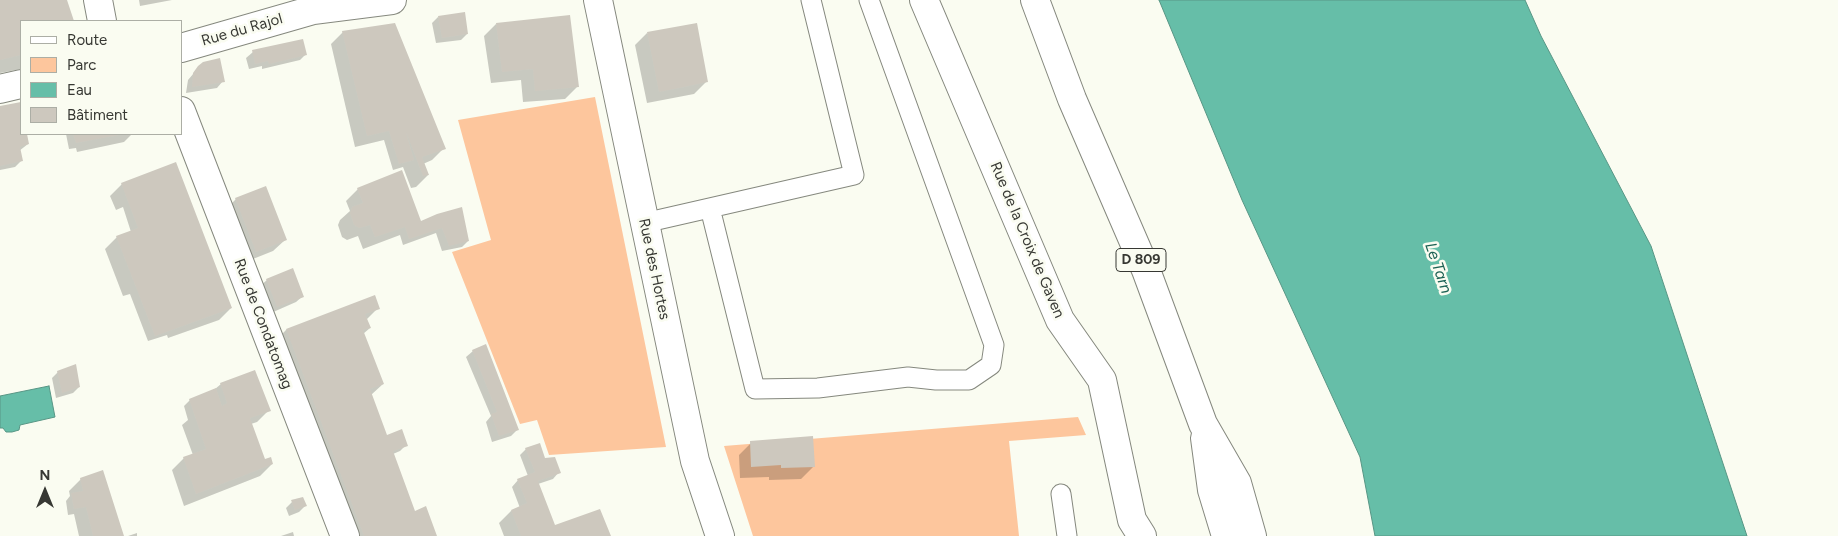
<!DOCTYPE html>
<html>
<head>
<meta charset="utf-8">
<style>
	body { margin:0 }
	#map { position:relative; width:1838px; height:536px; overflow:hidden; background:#fafcf1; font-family:Figtree,sans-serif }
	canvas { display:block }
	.legend { position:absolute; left:20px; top:20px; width:162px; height:115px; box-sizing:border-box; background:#fafcf1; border:1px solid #acaea5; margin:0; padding:6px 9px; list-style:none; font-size:15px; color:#373833 }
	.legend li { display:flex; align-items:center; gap:10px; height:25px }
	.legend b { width:25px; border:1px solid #acaea5 }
	.north { position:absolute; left:20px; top:466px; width:50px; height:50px; -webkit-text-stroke:4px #fafcf1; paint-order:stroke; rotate:0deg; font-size:14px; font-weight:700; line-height:20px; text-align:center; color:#373833 }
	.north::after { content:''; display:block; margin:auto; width:18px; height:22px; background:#373833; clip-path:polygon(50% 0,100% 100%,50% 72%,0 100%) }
</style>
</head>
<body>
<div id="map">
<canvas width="1838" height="536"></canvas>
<ul class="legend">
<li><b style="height:6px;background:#fff"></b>Route</li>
<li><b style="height:14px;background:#fdc69d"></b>Parc</li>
<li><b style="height:14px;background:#66bea8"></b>Eau</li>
<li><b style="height:14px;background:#cdc8be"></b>Bâtiment</li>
</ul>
<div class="north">N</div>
</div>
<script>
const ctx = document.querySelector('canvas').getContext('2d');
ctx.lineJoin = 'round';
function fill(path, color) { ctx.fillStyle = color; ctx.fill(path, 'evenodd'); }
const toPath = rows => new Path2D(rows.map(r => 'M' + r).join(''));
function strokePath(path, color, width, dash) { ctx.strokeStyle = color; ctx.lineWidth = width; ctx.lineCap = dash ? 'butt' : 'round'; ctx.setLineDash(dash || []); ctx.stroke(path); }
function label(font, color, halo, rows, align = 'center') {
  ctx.font = font + ' Figtree,sans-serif'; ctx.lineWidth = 5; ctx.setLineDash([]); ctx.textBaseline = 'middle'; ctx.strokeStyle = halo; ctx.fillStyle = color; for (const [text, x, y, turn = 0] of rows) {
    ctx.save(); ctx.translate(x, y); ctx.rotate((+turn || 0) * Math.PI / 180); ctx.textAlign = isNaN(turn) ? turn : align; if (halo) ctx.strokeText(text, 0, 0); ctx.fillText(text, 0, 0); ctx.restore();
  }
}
const green = toPath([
	[595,97,666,447,549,455,537,420,520,424,452,252,491,240,458,120],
	[1078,417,1086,435,1009,441,1019,536,753,536,724,446]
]);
const water = toPath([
	[1159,0,1525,0,1541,36,1651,246,1747,536,1375,536,1360,457,1242,200,1159,0],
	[49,386,55,417,20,425,19,430,12,432,6,432,3,428,0,428,0,396,49,386]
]);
const shadow = toPath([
	[0,0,66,0,73,21,21,21,21,69,0,73],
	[139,0,172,0,140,6],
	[438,17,467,34,461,40,436,43,432,23],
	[496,24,577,87,565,99,523,102,521,80,491,83,484,36],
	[343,32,444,148,432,160,423,164,428,175,416,187,411,188,403,167,393,170,384,140,355,147,331,44],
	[647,33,706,82,694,94,647,103,635,45],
	[253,52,306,54,300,60,262,69,262,66,249,69,246,58],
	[199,67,223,81,217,88,186,93,188,80],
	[20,103,21,134,26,134,28,144,19,151,22,160,15,167,0,170,0,107],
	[66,134,132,134,124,142,77,152,76,148,69,149],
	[122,184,231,308,219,320,168,338,167,335,148,341,130,294,123,296,105,249,117,237,131,232,123,207,116,210,110,196],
	[358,189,420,222,461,209,468,241,462,247,442,251,436,233,403,245,400,235,363,249,358,236,347,240,342,237,338,225,340,220,350,211,346,201],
	[236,199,285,240,273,251,243,263,224,211],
	[267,280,303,296,296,302,271,313,260,286],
	[375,296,378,308,366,320,370,328,363,334,383,384,371,395,387,437,406,445,400,451,393,454,414,512,436,536,347,536,274,342,286,330],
	[473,351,517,430,511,436,492,442,486,422,491,416,466,357],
	[58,372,79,387,73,393,56,398,52,378],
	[221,384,269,410,257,422,251,424,264,460,272,464,260,476,184,506,172,470,184,458,193,455,182,425,188,420,184,406,190,400,215,389],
	[751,443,813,467,801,479,769,480,769,477,740,478,739,455],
	[526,449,544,459,559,472,553,479,538,484,554,527,609,536,504,536,499,523,511,511,520,508,512,487,518,480,528,476,520,455],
	[81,479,122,536,79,536,74,514,68,515,66,501,70,496,69,491],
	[292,502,305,506,299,512,289,516,286,508],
	[293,532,294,536,281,536],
	[137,533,137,536,128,536]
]);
const building = toPath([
	[0,0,67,0,74,21,21,21,21,55,0,60],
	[465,12,468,34,442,38,438,16],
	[570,15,579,87,535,91,533,69,502,72,496,23],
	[395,23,446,149,422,157,429,175,423,176,406,132,414,160,399,164,389,131,367,136,342,31],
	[697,23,708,82,659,92,647,32],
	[303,39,307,55,269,64,268,61,255,64,252,50],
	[220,58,225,82,192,87,193,73,198,66,203,62],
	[21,102,21,134,27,134,29,144,20,147,23,161,0,166,0,106],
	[73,134,119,134,119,135,76,143],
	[176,162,232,308,155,336,116,236,138,228,121,183],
	[402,170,421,221,437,214,462,207,469,241,449,246,442,228,409,239,405,227,375,237,370,225,359,228,354,225,350,213,352,207,363,203,357,188],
	[266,186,287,240,256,252,235,198],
	[293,268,304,297,277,307,266,279],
	[375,295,380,309,365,314,371,328,363,330,384,384,370,389,387,435,402,429,408,446,393,451,415,511,426,506,437,536,364,536,286,329],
	[486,344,519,430,499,436,491,414,497,412,472,350],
	[76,364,80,387,62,393,57,371],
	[255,370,271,411,250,418,265,459,271,457,273,464,196,494,183,457,206,449,189,399,216,388,222,406,227,403,220,383],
	[813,436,815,467,781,468,781,465,751,467,750,441],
	[540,443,545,458,555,457,561,473,538,481,555,525,600,509,611,536,521,536,511,510,527,503,517,479,535,472,525,448],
	[103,470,124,536,93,536,86,507,74,509,71,493,83,491,80,478],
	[303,497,307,506,295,510,291,500]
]);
const service = toPath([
	[710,208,755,389,818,388,908,377,936,380,969,380,991,365,994,345,869,0],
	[644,223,854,175,811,0],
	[1061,494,1067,536]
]);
const minor = toPath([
	[98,0,102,21],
	[598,0,695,461,720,536],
	[924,0,1060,320,1102,380,1132,520,1142,536],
	[181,48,313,10,392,0],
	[0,89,21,84],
	[181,111,345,536]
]);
const primary = toPath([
	[1035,0,1072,99,1146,270,1203,424,1237,483,1252,536],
	[1205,438,1212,490,1226,536]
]);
const shields = [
	[1141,260,50]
];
const shieldNames = [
	["D 809",1141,260]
];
const streetNames = [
	["Rue du Rajol",242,30,-16],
	["Rue de la Croix de Gaven",1027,240,67],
	["Rue des Hortes",654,269,78],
	["Rue de Condatomag",263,324,69]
];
const waterNames = [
	["Le Tarn",1438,268,71]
];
fill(green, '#fdc69d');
fill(water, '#66bea8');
strokePath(water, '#589685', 1);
fill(shadow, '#0003');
fill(building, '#cdc8be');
strokePath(service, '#85887e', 21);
strokePath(minor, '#85887e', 30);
strokePath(primary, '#85887e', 30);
strokePath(service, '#fff', 19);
strokePath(minor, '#fff', 28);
strokePath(primary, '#fff', 28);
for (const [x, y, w] of shields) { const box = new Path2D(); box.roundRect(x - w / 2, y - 11.5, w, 23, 4); ctx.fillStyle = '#fafcf1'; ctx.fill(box); strokePath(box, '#373833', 1); }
label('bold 14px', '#373833', null, shieldNames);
label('15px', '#373833', '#fafcf1', streetNames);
label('italic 16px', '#1d6254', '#fafcf1', waterNames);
</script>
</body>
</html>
